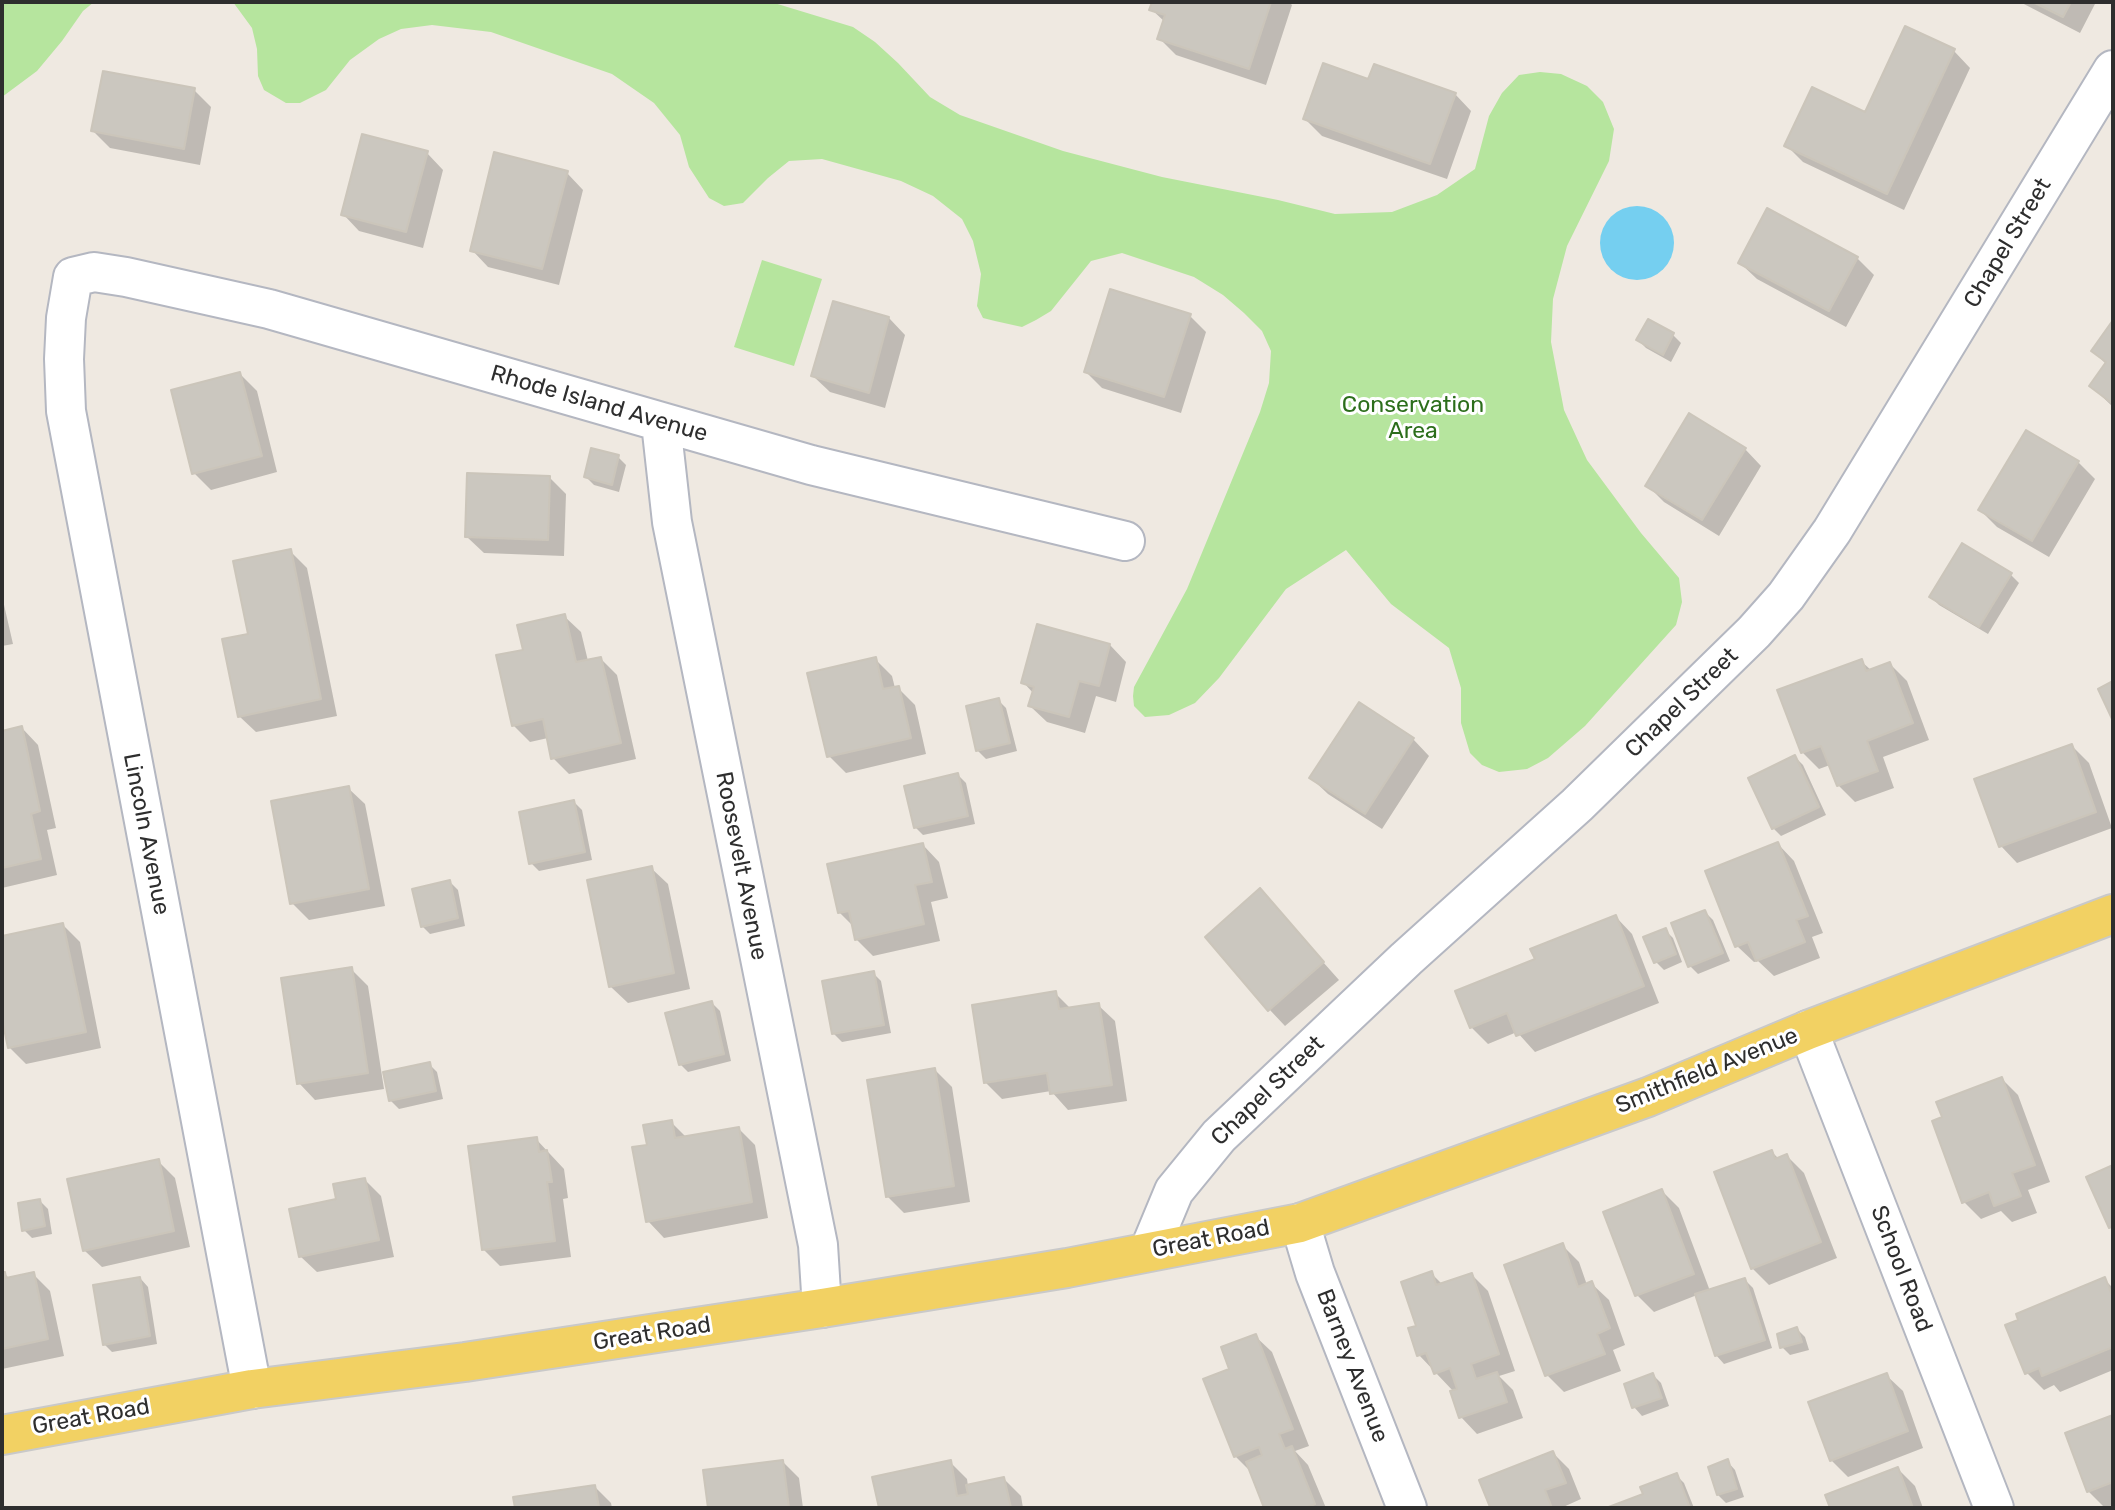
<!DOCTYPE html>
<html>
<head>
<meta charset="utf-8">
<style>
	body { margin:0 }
	#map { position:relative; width:2115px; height:1510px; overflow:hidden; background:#efe9e1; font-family:Rubik,sans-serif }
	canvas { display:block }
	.frame { position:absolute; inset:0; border:4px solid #2e2e2e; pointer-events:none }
</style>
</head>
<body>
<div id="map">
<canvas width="2115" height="1510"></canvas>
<div class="frame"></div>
</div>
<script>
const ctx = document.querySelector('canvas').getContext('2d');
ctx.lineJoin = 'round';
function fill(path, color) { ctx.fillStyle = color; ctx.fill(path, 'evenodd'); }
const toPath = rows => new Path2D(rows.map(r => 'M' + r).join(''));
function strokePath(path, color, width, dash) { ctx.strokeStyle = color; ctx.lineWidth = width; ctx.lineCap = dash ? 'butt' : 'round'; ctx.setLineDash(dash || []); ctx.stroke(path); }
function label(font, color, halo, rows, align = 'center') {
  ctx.font = font + ' Rubik,sans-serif'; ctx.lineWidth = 6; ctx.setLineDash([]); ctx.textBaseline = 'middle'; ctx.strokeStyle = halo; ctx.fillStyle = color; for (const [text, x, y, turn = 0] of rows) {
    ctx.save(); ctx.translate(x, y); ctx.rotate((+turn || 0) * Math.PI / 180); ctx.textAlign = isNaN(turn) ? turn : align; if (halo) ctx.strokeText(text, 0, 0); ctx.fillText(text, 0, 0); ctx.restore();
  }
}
const green = toPath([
	[2,2,94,2,83,11,62,41,37,71,2,97],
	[233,2,771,2,853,27,875,42,898,63,930,97,960,115,1063,151,1162,177,1278,200,1335,214,1392,212,1437,195,1475,169,1489,116,1502,93,1519,75,1540,72,1561,74,1587,86,1603,102,1614,129,1609,161,1567,246,1553,299,1551,342,1564,410,1587,460,1641,533,1679,578,1682,602,1676,625,1585,726,1548,758,1527,769,1499,772,1482,765,1470,753,1461,723,1461,688,1449,648,1391,604,1346,550,1286,589,1219,678,1195,703,1169,715,1145,717,1134,706,1133,696,1134,687,1187,589,1260,412,1269,383,1271,351,1262,331,1244,313,1223,295,1194,277,1122,253,1091,261,1051,311,1036,320,1022,327,995,321,983,318,977,306,981,274,973,241,962,219,933,196,901,181,822,159,789,161,768,178,743,203,724,206,709,198,689,167,680,135,654,103,612,74,491,32,432,25,401,29,379,39,350,60,326,90,300,103,286,103,264,90,258,76,257,49,252,28],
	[762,260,822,279,794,366,734,347]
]);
const water = toPath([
	'1600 243a37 37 0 1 1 74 0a37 37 0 1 1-74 0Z'
]);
const shadow = toPath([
	[1154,2,1289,2,1292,5,1266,85,1176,55,1159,38,1165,22,1151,9],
	[2020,2,2096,2,2080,33],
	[1954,51,1970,68,1904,210,1803,162,1786,145,1866,115],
	[1369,81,1455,94,1471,111,1447,179,1322,136,1305,119],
	[194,90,211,107,200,165,110,148,93,131],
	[427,153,443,170,423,248,359,231,343,214],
	[567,173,583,190,559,285,488,267,472,250],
	[1857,258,1874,275,1846,327,1757,279,1740,263],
	[1190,316,1206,332,1181,413,1102,388,1085,371],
	[889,318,905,335,885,408,830,392,813,376],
	[1648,321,1673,335,1681,343,1671,362,1646,348,1638,340],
	[2113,323,2113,407,2091,386,2106,364,2093,351],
	[240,374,257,391,277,472,211,490,194,473],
	[1745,449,1761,466,1719,536,1664,502,1647,485],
	[618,457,626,465,619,492,594,485,586,477],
	[2078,462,2095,479,2049,557,1997,527,1980,510],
	[549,477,566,494,564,556,484,553,467,537],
	[290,551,307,568,337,716,256,732,239,716,250,635],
	[2011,575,2019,583,1988,634,1939,605,1931,597],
	[2,596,13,644,2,646],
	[564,616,581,632,588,661,601,659,617,675,636,759,569,774,553,758,548,738,530,742,513,725,525,651],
	[1110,645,1126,662,1116,702,1096,696,1085,733,1047,722,1030,706,1034,694,1023,682],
	[875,659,892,676,895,688,898,688,915,705,926,754,846,773,829,756],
	[1861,661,1872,671,1890,664,1907,681,1929,740,1883,757,1894,788,1855,802,1838,785,1830,765,1819,769,1802,752],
	[998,700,1006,708,1017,751,986,759,978,751,968,708],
	[22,728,38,745,56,828,47,830,57,875,2,888,2,733],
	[1413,739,1429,756,1382,829,1328,794,1311,778],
	[2072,746,2089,763,2112,828,2017,863,2001,846],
	[1795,757,1803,765,1826,815,1781,836,1773,828,1750,779],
	[958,775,966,783,975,824,923,835,915,827],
	[348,788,365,804,385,906,309,920,292,903],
	[574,802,582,810,592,860,539,871,531,863],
	[1778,844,1794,861,1823,933,1812,937,1820,958,1774,976,1758,961,1754,962,1737,946],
	[923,845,939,862,948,898,931,902,940,941,873,956,856,939,853,926,839,912],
	[651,868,668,884,690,989,628,1003,611,987],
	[450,882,458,890,465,926,430,934,422,926],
	[1260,891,1339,980,1285,1026,1269,1009],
	[1705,912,1713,920,1730,961,1698,974,1690,966],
	[1616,917,1632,934,1659,1003,1535,1052,1517,1032,1488,1044,1471,1027,1537,960],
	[63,925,80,942,101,1048,26,1064,9,1047,2,1010,2,938],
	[1665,930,1673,938,1682,962,1664,970,1656,962],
	[351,969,368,986,384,1089,315,1100,299,1083],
	[873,973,881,981,891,1033,842,1042,834,1034],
	[1055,993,1071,1009,1098,1005,1115,1021,1127,1101,1068,1110,1051,1091,1002,1099,985,1082],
	[712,1003,720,1011,731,1061,688,1072,680,1064],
	[429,1064,437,1072,443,1099,399,1109,391,1101],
	[935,1070,952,1087,970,1202,904,1213,887,1196],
	[2002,1079,2018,1095,2050,1182,2028,1190,2037,1213,2012,1222,2001,1211,1981,1219,1964,1202],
	[671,1122,687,1138,738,1128,755,1145,768,1218,664,1238,648,1221,649,1146],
	[536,1139,564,1169,568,1198,563,1199,571,1257,500,1266,483,1249],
	[1772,1152,1779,1159,1787,1156,1804,1173,1837,1258,1769,1285,1752,1268],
	[158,1161,175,1178,190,1247,102,1267,85,1251,69,1180],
	[364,1179,381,1196,394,1257,317,1272,300,1256,338,1200],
	[1662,1191,1679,1208,1710,1291,1745,1280,1753,1288,1772,1348,1724,1364,1716,1355,1697,1295,1654,1312,1637,1295],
	[40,1201,48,1209,52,1234,32,1238,24,1230],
	[1562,1245,1579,1262,1587,1285,1592,1284,1609,1300,1625,1345,1613,1350,1621,1371,1564,1392,1547,1375],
	[1431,1273,1443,1285,1472,1275,1488,1291,1515,1371,1499,1376,1513,1390,1523,1418,1477,1434,1461,1417,1454,1392,1419,1355,1418,1327],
	[2,1274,5,1274,10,1279,33,1274,50,1291,64,1356,2,1369],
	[140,1278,148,1287,157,1344,112,1352,104,1344],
	[2104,1279,2113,1288,2113,1370,2060,1392,2054,1385,2044,1390,2027,1373],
	[1797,1329,1805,1337,1809,1350,1790,1355,1782,1347],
	[1255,1336,1272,1352,1309,1446,1295,1451,1308,1465,1326,1508,1266,1508,1252,1473,1235,1456,1231,1370],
	[1653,1375,1661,1383,1669,1406,1642,1416,1634,1407],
	[1886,1375,1903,1391,1923,1448,1848,1477,1831,1460],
	[2113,1417,2113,1505,2105,1508,2088,1491,2067,1434],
	[1553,1453,1569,1469,1581,1499,1561,1508,1492,1508,1482,1481],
	[1727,1461,1735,1470,1744,1497,1726,1503,1718,1495],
	[783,1462,799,1478,803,1508,710,1508,705,1471],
	[950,1462,967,1479,968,1486,1004,1479,1021,1496,1023,1508,881,1508,875,1478],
	[1898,1469,1915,1486,1923,1508,1832,1508,1828,1496],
	[1676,1475,1684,1483,1694,1508,1611,1508,1645,1495],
	[595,1487,611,1503,612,1508,517,1508,515,1499]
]);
const building = toPath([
	[1152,2,1271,2,1249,69,1157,39,1165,15,1149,10,1152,2],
	[2033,2,2071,2,2063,17,2033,2],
	[1905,26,1955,49,1887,194,1784,146,1812,87,1865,112,1905,26],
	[1323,63,1368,79,1374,64,1456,93,1430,164,1303,119,1323,63],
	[103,71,195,88,184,149,91,131,103,71],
	[362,134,428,151,406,232,341,215,362,134],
	[494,152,568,171,542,269,470,251,494,152],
	[1767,208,1858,257,1829,311,1738,263,1767,208],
	[1110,289,1191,314,1164,397,1084,372,1110,289],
	[833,301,889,317,869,393,811,376,833,301],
	[1648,319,1674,333,1663,355,1636,340,1648,319],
	[2113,320,2113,404,2089,386,2106,362,2091,351,2113,320],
	[240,372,262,456,192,474,171,390,240,372],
	[1689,413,1746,448,1702,520,1645,486,1689,413],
	[2026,430,2079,461,2032,541,1978,510,2026,430],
	[591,448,619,455,612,485,584,477,591,448],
	[467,473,550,476,548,540,465,537,467,473],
	[1962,543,2012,573,1979,627,1929,597,1962,543],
	[291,549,321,699,238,717,222,639,248,634,233,561,291,549],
	[565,614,576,662,601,657,621,743,551,759,543,719,512,726,496,655,523,650,517,625,565,614],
	[1037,624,1110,644,1099,686,1079,681,1069,717,1028,706,1034,687,1021,683,1037,624],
	[876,657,883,689,899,686,911,738,827,757,807,673,876,657],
	[1862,659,1866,671,1890,662,1913,723,1867,741,1878,771,1837,786,1821,746,1801,753,1777,690,1862,659],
	[2113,681,2113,721,2098,689,2113,681],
	[999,698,1010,743,976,751,966,706,999,698],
	[1359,702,1414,738,1365,814,1309,778,1359,702],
	[22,726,40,811,31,814,41,859,2,868,2,731,22,726],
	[2072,744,2096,812,1999,847,1974,779,2072,744],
	[1795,755,1819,807,1772,829,1748,778,1795,755],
	[958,773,968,816,914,828,904,786,958,773],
	[349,786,369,889,290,904,271,801,349,786],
	[574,800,585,852,529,864,519,812,574,800],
	[1778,842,1808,916,1796,920,1805,942,1756,961,1748,942,1735,947,1705,871,1778,842],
	[923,843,932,882,915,885,924,924,855,940,849,911,838,913,827,864,923,843],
	[652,866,674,973,609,987,587,880,652,866],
	[450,880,458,918,421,927,412,889,450,880],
	[1260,888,1324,962,1268,1011,1205,937,1260,888],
	[1705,910,1723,953,1688,967,1671,923,1705,910],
	[1616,915,1644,986,1516,1036,1507,1013,1470,1028,1455,991,1535,959,1530,949,1616,915],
	[63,923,86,1032,8,1048,2,1019,2,936,63,923],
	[1666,928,1676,954,1654,963,1643,937,1666,928],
	[352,967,368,1073,297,1084,281,978,352,967],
	[874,971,884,1025,832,1034,822,981,874,971],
	[1056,991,1059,1009,1099,1003,1112,1085,1050,1094,1047,1073,984,1083,972,1005,1056,991],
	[712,1001,724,1054,679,1065,665,1013,712,1001],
	[430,1062,436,1091,389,1101,383,1072,430,1062],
	[935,1068,954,1186,886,1197,867,1080,935,1068],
	[2002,1077,2035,1165,2012,1173,2021,1196,1994,1206,1989,1192,1962,1203,1932,1121,1942,1117,1936,1102,2002,1077],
	[672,1120,675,1138,739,1127,752,1202,646,1222,632,1147,647,1145,643,1125,672,1120],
	[537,1137,539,1152,547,1150,552,1182,547,1182,555,1241,482,1250,468,1146,537,1137],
	[1772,1150,1775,1159,1787,1154,1821,1242,1751,1269,1714,1172,1772,1150],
	[159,1159,174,1231,83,1251,67,1179,159,1159],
	[2113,1165,2113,1226,2109,1228,2086,1177,2113,1165],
	[365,1178,379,1240,299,1257,289,1209,336,1199,333,1184,365,1178],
	[1662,1189,1694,1274,1635,1296,1603,1212,1662,1189],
	[40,1199,45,1226,22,1231,18,1203,40,1199],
	[1563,1243,1578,1287,1592,1281,1610,1328,1597,1334,1605,1354,1545,1376,1504,1265,1563,1243],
	[1432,1271,1436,1285,1472,1273,1499,1354,1471,1364,1476,1379,1497,1372,1507,1402,1459,1418,1450,1391,1457,1389,1450,1368,1434,1374,1426,1353,1417,1356,1408,1328,1416,1326,1401,1282,1432,1271],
	[2,1272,5,1272,6,1278,34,1272,48,1339,2,1349,2,1272],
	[140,1277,150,1336,103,1345,93,1285,140,1277],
	[2105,1277,2113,1298,2113,1347,2042,1376,2039,1368,2025,1374,2005,1325,2018,1320,2016,1314,2105,1277],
	[1745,1278,1765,1340,1715,1356,1695,1294,1745,1278],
	[1797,1327,1802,1342,1780,1348,1777,1334,1797,1327],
	[1256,1334,1293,1429,1279,1434,1285,1449,1292,1446,1315,1504,1305,1508,1264,1508,1246,1462,1262,1455,1259,1447,1234,1457,1203,1379,1229,1369,1221,1347,1256,1334],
	[1653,1373,1662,1398,1632,1408,1624,1384,1653,1373],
	[1887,1373,1908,1431,1830,1461,1808,1402,1887,1373],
	[2113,1415,2113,1482,2087,1492,2065,1433,2113,1415],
	[1553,1451,1566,1483,1545,1490,1552,1508,1488,1508,1490,1507,1479,1480,1553,1451],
	[1728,1459,1737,1489,1717,1495,1708,1467,1728,1459],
	[783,1460,789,1508,708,1508,703,1470,783,1460],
	[951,1460,957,1496,968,1494,966,1485,1004,1477,1011,1508,879,1508,872,1477,951,1460],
	[1898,1467,1913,1508,1830,1508,1825,1495,1898,1467],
	[1677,1473,1690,1508,1606,1508,1643,1494,1640,1487,1677,1473],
	[595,1485,599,1508,515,1508,513,1497,595,1485]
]);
const minor = toPath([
	[661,423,672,522,818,1245,822,1308],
	[1808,1030,1994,1508],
	[1300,1223,1315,1273,1407,1508],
	[1149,1251,1174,1191,1219,1136,1406,959,1577,805,1754,632,1786,596,1832,531,2113,70],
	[252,1389,66,411,64,359,66,318,73,277,94,272,126,277,269,309,811,465,1125,541]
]);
const major = toPath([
	[2,1435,252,1389,465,1362,822,1308,1067,1268,1300,1223,1648,1097,1808,1030,2113,914]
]);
const streetNames = [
	["Chapel Street",2008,243,-59],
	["Rhode Island Avenue",599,404,16],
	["Chapel Street",1682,703,-44],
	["Lincoln Avenue",146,834,79],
	["Roosevelt Avenue",741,866,79],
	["Smithfield Avenue",1707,1071,-22],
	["Chapel Street",1268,1091,-44],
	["Great Road",1211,1239,-11],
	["School Road",1901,1269,69],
	["Great Road",652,1334,-9],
	["Barney Avenue",1352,1366,69],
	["Great Road",91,1417,-10]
];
const parkNames = [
	["Conservation",1413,405],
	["Area",1413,431]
];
fill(green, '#b6e59e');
fill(water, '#75cff0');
fill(shadow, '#0003');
fill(building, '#cbc7bf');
strokePath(building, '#cbc5ba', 2);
strokePath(minor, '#b4b7c1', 42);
strokePath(major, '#c9c9c9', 42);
strokePath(minor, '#fff', 38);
strokePath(major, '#f2d163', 38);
label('23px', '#2e2e2e', '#fff', streetNames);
label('23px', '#2c6e1b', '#fff', parkNames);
</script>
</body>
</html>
